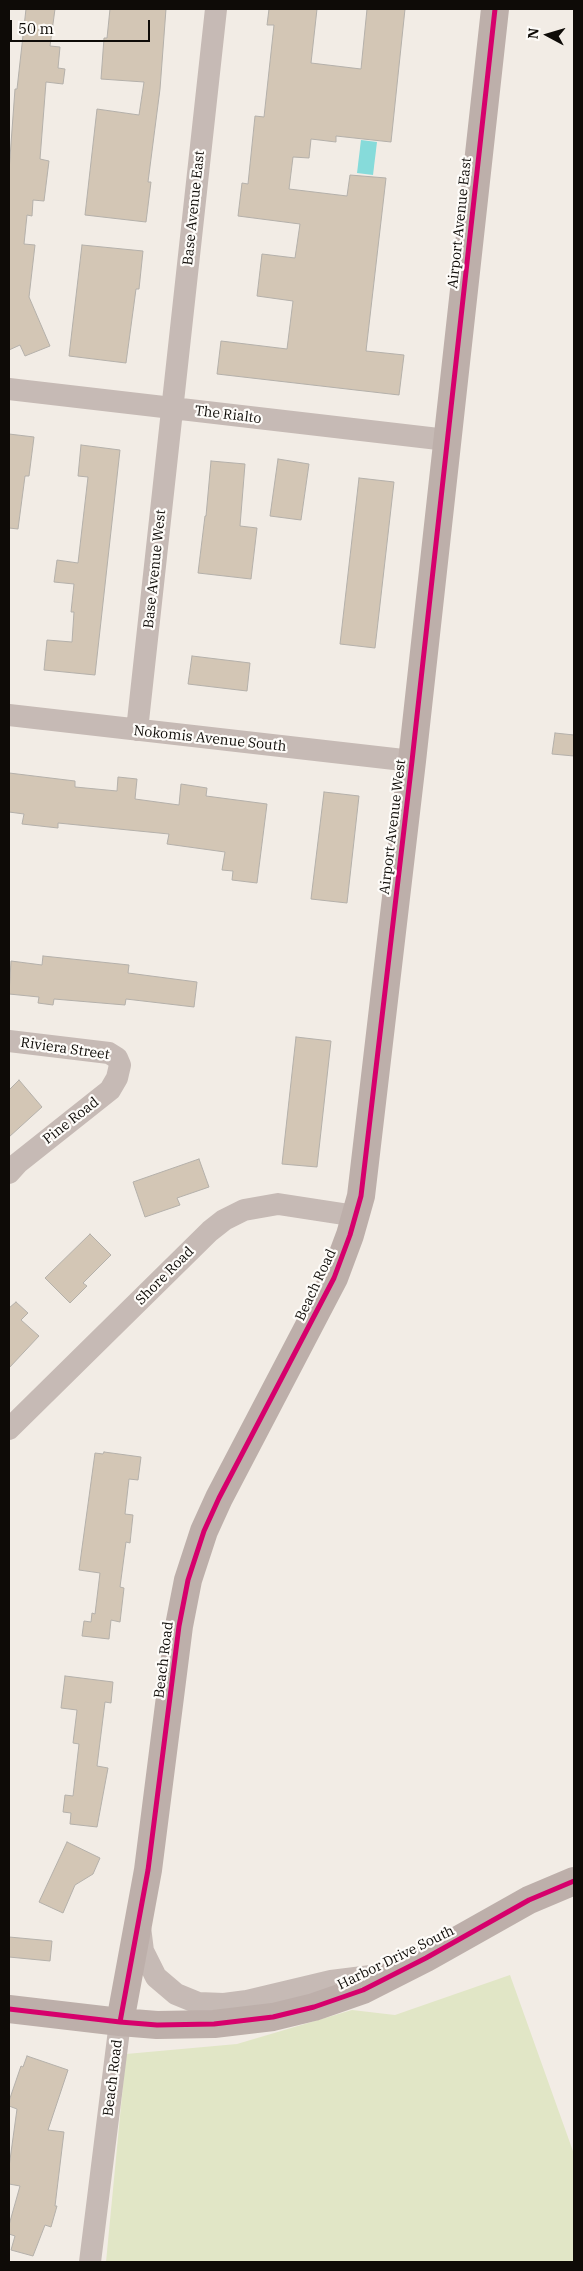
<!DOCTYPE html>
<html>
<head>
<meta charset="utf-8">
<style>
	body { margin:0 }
	#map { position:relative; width:583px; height:2271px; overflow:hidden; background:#f2ece5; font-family:"IBM Plex Serif",serif }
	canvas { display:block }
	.frame { position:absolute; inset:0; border:10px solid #0e0b07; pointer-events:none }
	.north { position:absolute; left:523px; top:10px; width:50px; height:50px; -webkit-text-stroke:4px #fefcf9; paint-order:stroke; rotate:276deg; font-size:14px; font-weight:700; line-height:20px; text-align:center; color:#0e0b07 }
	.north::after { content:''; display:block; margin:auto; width:18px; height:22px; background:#0e0b07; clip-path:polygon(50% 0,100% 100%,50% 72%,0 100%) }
	.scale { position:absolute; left:10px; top:20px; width:140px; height:22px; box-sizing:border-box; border:2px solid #0e0b07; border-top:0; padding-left:6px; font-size:15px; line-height:18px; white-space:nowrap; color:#0e0b07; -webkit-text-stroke:4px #fefcf9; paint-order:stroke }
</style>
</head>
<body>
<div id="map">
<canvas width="583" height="2271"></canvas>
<div class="frame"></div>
<div class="north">N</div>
<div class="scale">50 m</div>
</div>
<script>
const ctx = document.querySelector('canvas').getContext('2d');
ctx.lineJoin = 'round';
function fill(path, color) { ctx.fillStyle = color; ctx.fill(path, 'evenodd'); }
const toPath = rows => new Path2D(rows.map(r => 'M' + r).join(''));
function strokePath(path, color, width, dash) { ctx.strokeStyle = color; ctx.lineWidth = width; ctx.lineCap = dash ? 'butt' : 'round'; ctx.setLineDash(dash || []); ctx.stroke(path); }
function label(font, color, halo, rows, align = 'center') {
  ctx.font = font + ' "IBM Plex Serif",serif'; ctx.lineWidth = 4.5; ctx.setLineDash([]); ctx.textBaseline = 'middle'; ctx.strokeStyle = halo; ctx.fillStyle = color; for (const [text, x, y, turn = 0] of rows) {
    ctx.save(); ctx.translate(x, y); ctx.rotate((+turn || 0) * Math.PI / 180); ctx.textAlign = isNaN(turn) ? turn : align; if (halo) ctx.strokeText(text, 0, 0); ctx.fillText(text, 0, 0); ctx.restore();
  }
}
const green = toPath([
	[510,1975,574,2154,574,2262,106,2262,126,2054,237,2044,352,2010,395,2015]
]);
const water = toPath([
	[361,140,377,142,373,175,357,173]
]);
const building = toPath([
	[26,9,55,9,50,46,60,47,58,68,65,69,63,84,46,82,40,159,49,161,44,201,33,200,32,216,27,215,24,244,35,245,29,297,50,346,25,356,20,345,9,350,9,171,15,89,17,89,26,9],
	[110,9,166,9,160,89,148,182,151,182,146,222,85,215,97,109,139,115,144,82,101,79,104,38,107,38,110,9],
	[269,9,317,9,311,63,361,69,367,9,405,9,391,142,336,136,336,142,311,139,309,158,293,157,289,189,347,196,350,175,386,178,366,351,404,355,399,395,217,374,221,341,287,349,293,301,257,296,262,254,295,258,300,224,238,216,242,183,248,184,255,116,264,117,274,25,267,25,269,9],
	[82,245,143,251,139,289,136,289,126,363,69,356,82,245],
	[9,434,34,437,29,476,25,476,18,529,9,528,9,434],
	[81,445,120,450,95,675,44,670,47,640,72,642,74,612,71,612,74,584,54,582,57,560,78,563,88,477,78,476,81,445],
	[278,459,309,464,301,520,270,516,278,459],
	[211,461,245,464,240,526,257,528,251,579,198,573,205,516,206,516,211,461],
	[359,478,394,482,375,648,340,644,359,478],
	[192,656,250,663,247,691,188,684,192,656],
	[555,733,574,735,574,756,552,754,555,733],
	[9,773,75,781,75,787,117,791,118,777,137,779,135,799,179,805,181,784,207,788,206,796,267,804,257,883,232,880,233,871,222,870,225,852,167,844,169,834,58,823,58,828,22,824,24,814,9,812,9,773],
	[324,792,359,796,347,903,311,899,324,792],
	[43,956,129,965,128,973,197,982,194,1007,126,999,125,1005,54,999,53,1005,38,1003,39,997,9,994,11,961,42,965,43,956],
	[296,1037,331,1041,317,1167,282,1164,296,1037],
	[19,1080,42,1107,9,1137,9,1090,19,1080],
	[199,1159,209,1187,177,1198,180,1205,145,1217,133,1182,199,1159],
	[90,1234,111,1255,83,1283,87,1286,70,1303,45,1278,90,1234],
	[16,1302,28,1313,21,1320,39,1336,9,1368,9,1308,16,1302],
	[104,1452,141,1457,138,1480,129,1479,125,1514,133,1515,130,1543,126,1542,120,1587,124,1588,120,1622,111,1620,109,1639,82,1636,84,1621,91,1622,92,1613,95,1614,100,1573,79,1570,95,1453,103,1454,104,1452],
	[65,1676,113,1682,111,1703,105,1702,97,1766,108,1768,97,1827,70,1824,71,1813,63,1812,65,1795,73,1796,79,1744,73,1743,77,1710,61,1708,65,1676],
	[67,1842,100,1858,93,1874,75,1885,63,1913,39,1902,67,1842],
	[9,1937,52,1941,50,1961,9,1957,9,1937],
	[27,2056,68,2070,48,2130,64,2132,55,2206,57,2206,51,2227,45,2225,33,2256,11,2250,15,2236,9,2234,9,2225,20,2186,9,2184,9,2167,17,2109,9,2106,9,2101,21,2066,23,2067,27,2056]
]);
const street = toPath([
	[9,389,447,440],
	[9,715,412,761],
	[137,730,216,9],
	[9,1041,109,1053,117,1058,120,1065,117,1078,110,1090,18,1163,9,1173],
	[9,1429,210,1231,224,1220,244,1210,278,1204,356,1216],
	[140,1927,143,1951,156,1977,176,1994,198,2003,224,2004,247,2001,331,1981,387,1974],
	[90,2262,120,2022]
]);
const secondary = toPath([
	[9,2009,120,2022,157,2025,214,2024,273,2017,314,2007,363,1990,426,1958,529,1900,574,1881],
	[120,2022,148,1870,179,1626,188,1580,204,1531,219,1498,334,1278,350,1235,361,1196,412,761,495,9]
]);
const cycleway = toPath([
	[9,2009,120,2022,157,2025,214,2024,273,2017,314,2007,363,1990,426,1958,529,1900,574,1881],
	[120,2022,148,1870,179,1626,188,1580,204,1531,219,1498,334,1278,350,1235,361,1196,412,761,495,9]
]);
const streetNames = [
	["Base Avenue East",194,208,-84],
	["Airport Avenue East",460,223,-84],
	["The Rialto",228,415,7],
	["Base Avenue West",155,569,-84],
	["Nokomis Avenue South",210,739,6],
	["Airport Avenue West",393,827,-83],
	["Riviera Street",65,1049,8],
	["Pine Road",71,1121,-38],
	["Shore Road",165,1276,-45],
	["Beach Road",316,1285,-65],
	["Beach Road",164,1660,-83],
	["Harbor Drive South",396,1958,-26],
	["Beach Road",113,2078,-83]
];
fill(green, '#e1e6c6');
fill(water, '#86dbda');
fill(building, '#d3c6b5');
strokePath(building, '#b4b0aa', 1);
strokePath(street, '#c6bab5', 22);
strokePath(secondary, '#bdafaa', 28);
strokePath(cycleway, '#d6006c', 5);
label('14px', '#0e0b07', '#fefcf9', streetNames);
</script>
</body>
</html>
